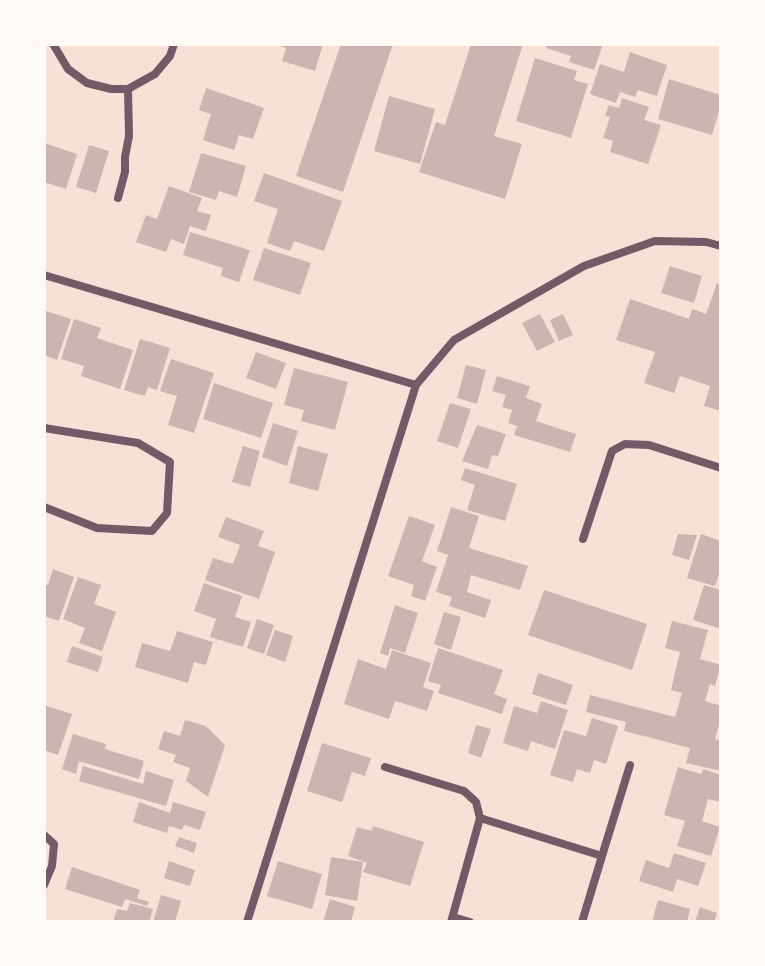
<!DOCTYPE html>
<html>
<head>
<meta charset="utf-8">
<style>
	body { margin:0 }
	#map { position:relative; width:765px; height:966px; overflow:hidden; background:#f7e1d7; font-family:Signika,sans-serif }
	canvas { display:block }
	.frame { position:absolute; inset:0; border:46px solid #fffaf5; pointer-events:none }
</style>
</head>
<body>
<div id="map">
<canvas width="765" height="966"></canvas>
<div class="frame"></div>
</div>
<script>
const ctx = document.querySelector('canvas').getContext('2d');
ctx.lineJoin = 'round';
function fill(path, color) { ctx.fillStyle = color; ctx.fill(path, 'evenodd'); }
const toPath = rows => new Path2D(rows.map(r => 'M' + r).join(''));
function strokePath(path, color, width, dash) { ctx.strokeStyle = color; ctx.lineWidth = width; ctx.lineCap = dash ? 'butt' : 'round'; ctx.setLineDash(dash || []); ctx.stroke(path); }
const building = toPath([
	[323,44,315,71,282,61,286,48,276,45],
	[341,44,393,44,343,192,296,176],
	[471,44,523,44,494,136,522,144,505,199,419,172,436,122,445,125],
	[547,44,603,44,594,70,569,62,571,56,546,48],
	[630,52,667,65,657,96,638,90,635,97,620,92,616,103,590,94,600,64,624,72],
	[535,58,577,71,574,80,588,84,571,138,516,121],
	[669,79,721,95,721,104,712,135,658,119],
	[206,88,264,108,253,139,239,135,234,150,203,140,211,114,199,110],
	[389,96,435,109,420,164,374,151],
	[622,98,649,107,644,120,661,125,648,164,610,152,613,141,603,138,610,117,605,116,609,105,619,108],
	[44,143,77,154,66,189,44,182],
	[89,145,109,151,96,193,76,187],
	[201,153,246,166,237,197,219,191,216,200,189,192],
	[264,173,342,201,324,251,294,241,290,251,267,243,278,209,254,201],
	[169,186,202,198,197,211,211,215,206,231,190,226,184,244,171,239,166,252,136,242,146,215,157,219],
	[190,232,250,250,239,282,221,276,223,268,183,255],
	[264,248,311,263,300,295,253,280],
	[670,266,702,276,694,303,661,293],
	[717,283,721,285,721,411,704,406,710,386,680,376,674,393,644,383,655,352,616,340,630,299,689,319,692,309,706,314],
	[46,311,71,319,57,360,44,355],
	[540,314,555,342,537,351,522,323],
	[563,314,573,335,559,341,550,320],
	[74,319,101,328,97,338,133,350,120,389,81,376,84,366,61,359],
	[140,339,170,348,157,390,148,387,145,396,124,390],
	[256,352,286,363,276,389,246,378],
	[171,359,214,373,194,433,168,425,177,396,160,391],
	[466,365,486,370,477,404,457,398],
	[294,368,348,382,335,430,301,421,304,410,284,405],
	[497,376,530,386,526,398,542,404,536,421,576,434,570,452,514,435,517,426,508,423,512,410,502,407,506,395,492,391],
	[214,383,273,403,261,438,203,419],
	[450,403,471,409,458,448,437,441],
	[273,423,298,431,287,466,262,457],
	[477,425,506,434,498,456,492,455,488,469,462,461],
	[243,446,260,451,250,487,232,482],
	[298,446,328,454,318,491,289,483],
	[465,468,517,484,505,521,467,510,475,485,461,480],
	[451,507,479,516,469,548,528,566,520,590,471,575,467,592,491,600,485,618,449,606,452,597,436,592,448,555,437,551],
	[409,516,435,525,422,561,437,567,425,601,411,596,414,585,388,576],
	[226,517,264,531,258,546,275,552,259,599,205,580,213,558,233,564,240,545,218,537],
	[678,534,697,535,689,560,672,555],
	[701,534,721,541,721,569,715,586,687,578],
	[53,569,74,577,59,621,44,616,44,584,48,585],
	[78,577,101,585,94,604,116,612,102,651,79,643,85,628,63,619],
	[204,583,242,596,235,617,251,622,243,647,210,637,216,619,194,611],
	[704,585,721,590,721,629,693,620],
	[544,590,647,624,632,670,528,635],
	[395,605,418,613,405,653,390,648,388,656,380,653],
	[444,612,461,617,451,650,434,644],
	[257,619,274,625,264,654,247,648],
	[672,621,708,630,700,659,721,665,715,686,710,684,705,701,721,706,721,717,715,739,721,741,721,771,686,763,690,748,624,731,626,722,586,712,590,695,675,717,682,693,671,690,680,652,665,648],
	[275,630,293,636,285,662,266,655],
	[177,631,213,642,206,665,194,662,188,683,135,667,142,643,170,651],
	[72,646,103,657,98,672,67,662],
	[438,648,503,670,494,694,507,699,502,714,438,693,441,685,428,681],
	[392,650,431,663,423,687,434,691,427,711,395,701,389,719,344,704,358,659,386,669],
	[538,673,573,685,566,705,532,694],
	[541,701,568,710,555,749,531,741,528,751,503,743,514,706,537,713],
	[44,705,72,714,58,755,44,750],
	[592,718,618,726,606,764,594,760,590,773,577,769,573,782,550,775,564,730,586,736],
	[185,720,206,726,225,745,208,797,186,781,190,768,173,762,176,755,158,749,164,731,180,736],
	[476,725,491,729,481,758,468,753],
	[73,734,106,744,105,749,144,761,139,779,79,761,76,774,62,769],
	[322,743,371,758,365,776,352,772,342,802,307,791],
	[83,766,143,784,146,771,174,780,166,806,79,781],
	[678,767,701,774,703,769,721,775,721,802,708,799,702,821,720,827,711,856,677,846,685,821,664,815],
	[139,802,170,813,173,802,206,812,200,830,184,825,182,830,169,826,167,833,133,822],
	[373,826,424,842,410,886,363,872,367,863,348,856,357,827,372,831],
	[179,837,197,843,194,853,175,846],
	[674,853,706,863,698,886,677,879,673,892,639,881,646,860,669,868],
	[331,857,363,862,357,901,325,895],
	[169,861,195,870,190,886,164,878],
	[278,861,322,874,312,909,267,896],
	[72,867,140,890,137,898,149,902,147,906,125,899,122,907,65,889],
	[161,895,181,901,175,922,153,922],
	[330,899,355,907,351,922,323,922],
	[658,900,690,909,687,922,652,922],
	[130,903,153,909,149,922,113,922,117,909,127,911],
	[700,907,717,913,714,922,695,922]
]);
const minor = toPath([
	[53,44,68,69,87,83,111,89,128,89,155,74,170,56,174,44],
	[118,198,125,172,125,157,129,136,128,89],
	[44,275,416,385],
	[44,428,138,443,170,462,167,513,152,531,97,528,44,507],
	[583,539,612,451,625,444,649,445,721,468],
	[385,767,464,791,476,802,480,818,602,856,630,765],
	[44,835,54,844,52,866,44,885],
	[453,917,470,922],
	[247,922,416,385,454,340,584,266,655,241,706,242,721,246],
	[451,922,480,818],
	[582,922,602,856]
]);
fill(building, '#ccb4b1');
strokePath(minor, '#755966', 8);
</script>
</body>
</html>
